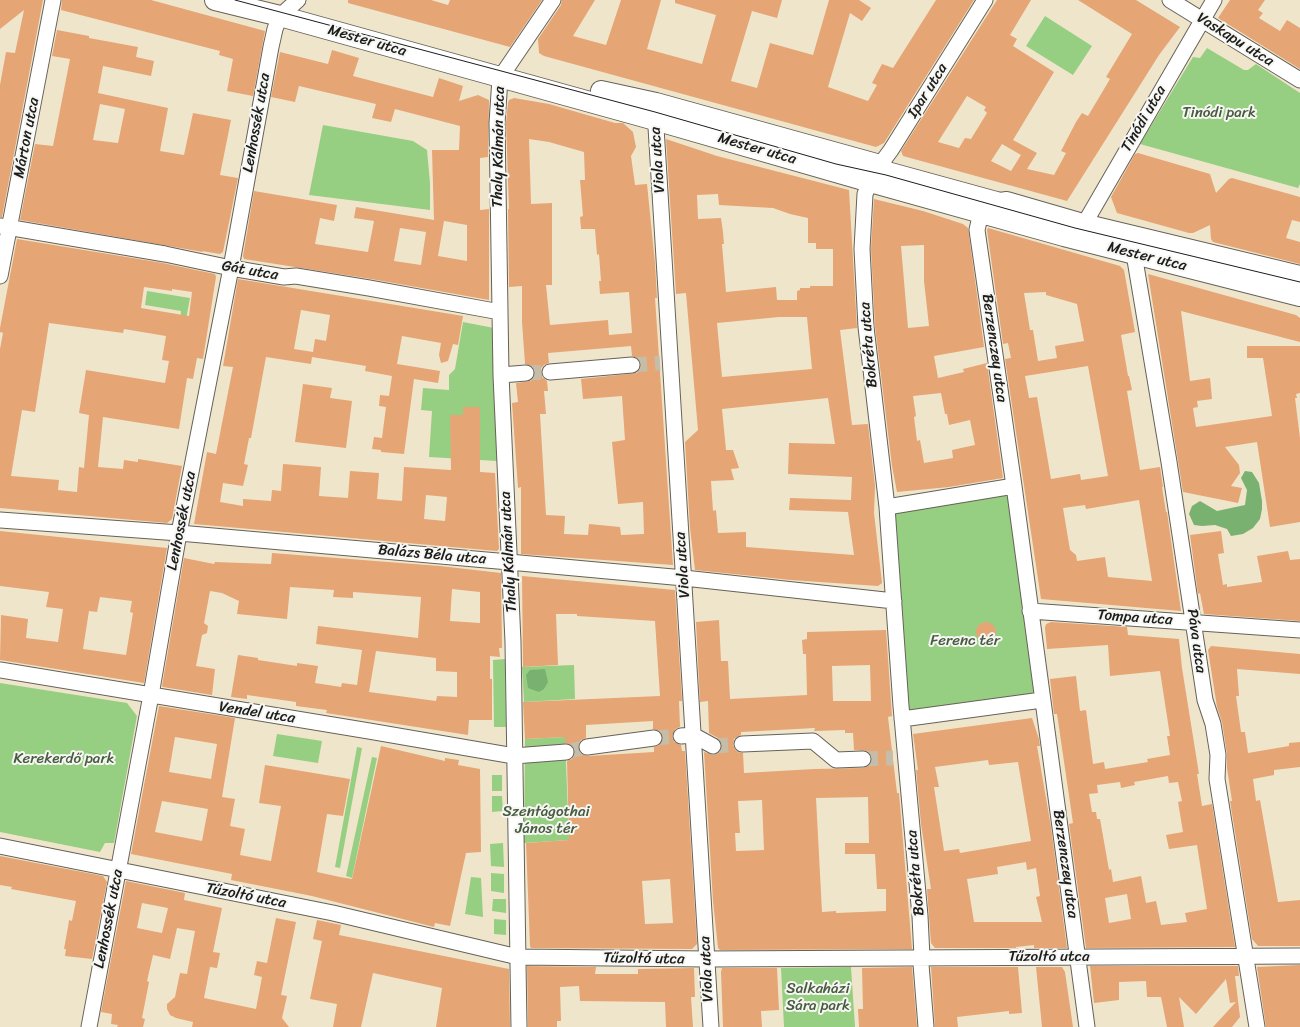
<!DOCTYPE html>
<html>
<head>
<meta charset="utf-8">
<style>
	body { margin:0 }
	canvas { display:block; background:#efe5cb }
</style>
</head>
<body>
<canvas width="1300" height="1027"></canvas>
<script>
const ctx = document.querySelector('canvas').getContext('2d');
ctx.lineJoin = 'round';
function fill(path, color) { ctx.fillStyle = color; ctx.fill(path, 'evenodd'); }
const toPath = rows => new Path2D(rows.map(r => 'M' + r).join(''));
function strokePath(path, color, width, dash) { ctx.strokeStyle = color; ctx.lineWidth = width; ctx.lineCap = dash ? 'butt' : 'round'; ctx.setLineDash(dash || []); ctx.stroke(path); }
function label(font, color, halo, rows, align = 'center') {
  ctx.font = font + ' Sriracha,sans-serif'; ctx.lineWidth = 4; ctx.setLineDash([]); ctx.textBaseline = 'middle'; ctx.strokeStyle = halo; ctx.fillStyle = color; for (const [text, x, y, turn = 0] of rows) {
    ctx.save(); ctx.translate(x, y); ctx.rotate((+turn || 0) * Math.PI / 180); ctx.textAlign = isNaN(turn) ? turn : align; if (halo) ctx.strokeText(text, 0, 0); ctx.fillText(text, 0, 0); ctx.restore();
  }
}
const green = toPath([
	[1045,16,1092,46,1073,75,1026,46],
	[1207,48,1244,70,1248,70,1256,64,1300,93,1300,184,1298,188,1140,144,1193,57,1200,58],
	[323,125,413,141,427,150,430,183,430,210,309,195],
	[147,291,190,298,185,325,180,324,181,311,145,305],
	[463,322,494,328,497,461,429,457,432,411,421,410,423,388,449,390,449,375,455,369],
	[1014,486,1042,700,902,719,887,507],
	[505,659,506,727,494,727,493,660],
	[574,665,575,699,524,702,522,667],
	[0,683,127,703,137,716,114,843,105,843,100,852,0,832],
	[277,734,322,741,318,763,273,756],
	[565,737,569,840,524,843,525,739],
	[357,747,362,748,340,868,335,867],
	[372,757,377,758,352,878,346,876],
	[502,775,502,791,492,791,492,775],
	[492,796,502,796,503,811,492,812],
	[503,843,504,867,491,866,490,844],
	[491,873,504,874,504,893,491,891],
	[471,877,481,878,483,917,465,914],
	[493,899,506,899,506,913,492,911],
	[494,919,506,920,506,935,494,934],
	[851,967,855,1027,784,1027,781,968]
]);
const forest = toPath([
	[1245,471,1252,472,1259,483,1262,501,1262,509,1260,519,1253,528,1243,534,1231,536,1227,529,1215,525,1202,526,1194,525,1189,514,1192,506,1200,501,1217,511,1245,505,1247,490,1241,478],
	[545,669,548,682,544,689,539,692,528,688,526,675,530,670]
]);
const building = toPath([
	[0,0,43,0,2,217,0,217,0,85,6,52,15,53,24,10,0,29],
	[62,0,151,0,265,31,253,96,227,91,233,59,219,55,220,51,61,10],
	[348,0,431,0,448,5,450,0,542,0,510,47,348,3],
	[562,0,595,0,573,36,606,45,621,0,661,0,647,49,702,64,716,15,675,3,675,0,782,0,777,18,752,11,731,81,757,88,770,43,813,55,829,0,859,0,871,8,862,21,850,13,828,87,868,101,877,85,872,83,882,64,893,68,936,0,974,0,884,143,876,147,544,56,539,53,538,39,561,5],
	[997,0,1031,0,1010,35,1017,39,1013,46,1054,72,1013,140,1037,153,1027,169,1054,175,1066,153,1061,151,1076,122,1082,113,1088,116,1110,79,1106,77,1132,34,1078,0,1136,0,1180,27,1159,55,1067,201,903,156,901,151],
	[967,96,986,107,984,110,987,113,971,139,965,138,959,148,938,142],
	[1002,144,1021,155,1011,171,991,161],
	[1230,0,1265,0,1258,10,1263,13,1259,18,1280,31,1287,20,1300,28,1300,69,1218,18],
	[57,30,89,36,89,38,138,47,136,57,154,61,151,76,103,66,98,93,168,108,160,151,184,155,193,113,231,120,220,175,238,178,223,252,220,254,202,251,203,252,20,220,35,144,53,146,70,59,52,56],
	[100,104,125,109,118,143,93,140],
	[332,50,359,58,353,76,433,97,439,78,463,86,459,101,478,95,489,100,488,157,480,158,480,210,489,209,489,300,371,279,244,259,243,256,254,191,337,205,334,221,320,218,315,244,368,252,374,221,354,218,356,207,434,220,432,150,459,150,460,126,395,109,391,122,372,118,376,104,299,86,295,102,271,97,280,52,328,64],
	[444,221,467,225,467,261,438,256],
	[400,228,426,232,421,265,394,261],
	[514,98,549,104,615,123,623,123,633,132,636,147,631,156,635,185,647,184,655,263,657,298,655,298,673,565,521,554,521,487,518,488,512,403,518,402,516,383,531,381,535,373,533,367,525,364,522,322,522,286,509,287,508,209,509,209,506,123,508,103,509,100],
	[529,139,549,142,584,152,585,180,580,180,583,216,580,217,581,229,595,229,597,255,599,254,601,281,599,281,600,294,629,292,632,333,609,335,608,320,550,325,546,285,552,285,552,203,531,204],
	[631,346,632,356,639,359,641,364,641,369,637,373,581,379,583,399,622,396,625,440,612,442,618,504,643,502,644,534,621,535,620,527,589,524,588,535,564,534,565,516,546,515,540,414,546,414,544,391,548,391,547,381,542,377,541,368,544,365,549,363,548,353],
	[666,139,717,156,849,190,857,328,840,330,852,425,868,424,875,486,874,513,882,583,878,586,791,580,695,570,690,528,685,442,698,430,686,293,676,294],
	[718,194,719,205,773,208,790,214,808,218,808,243,816,243,816,249,833,249,833,286,810,286,810,288,800,288,800,290,797,291,797,300,777,300,776,287,726,292,722,244,724,244,723,232,721,218,698,219,697,195],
	[779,317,807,317,812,369,722,377,717,323],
	[828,398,835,444,789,443,788,474,852,477,851,500,790,498,789,510,848,512,854,555,746,547,746,532,718,533,716,510,713,511,711,481,734,480,731,469,739,468,733,450,726,450,722,409],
	[1138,153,1210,174,1216,193,1229,179,1232,178,1300,197,1300,222,1292,220,1286,238,1300,242,1300,264,1213,242,1211,239,1210,225,1193,233,1189,233,1117,213,1111,197,1135,154],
	[874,199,923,211,963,224,968,228,984,347,934,356,938,378,964,372,963,369,987,363,1003,478,949,487,897,492,892,466,875,326,871,249],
	[924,245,924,281,929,326,908,328,901,246],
	[941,393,945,414,947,414,949,425,970,420,975,445,952,450,953,458,924,463,920,440,917,441,914,417,916,416,913,396],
	[988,228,1120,266,1124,270,1135,332,1121,335,1128,376,1129,376,1132,390,1127,391,1140,470,1160,467,1163,487,1162,487,1166,512,1167,512,1181,611,1041,599,1005,359,1011,358,1008,343,1003,344,987,230],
	[1046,292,1046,295,1077,304,1084,341,1055,346,1057,358,1038,361,1033,330,1030,330,1024,293],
	[1088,366,1108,476,1081,480,1080,474,1051,479,1037,397,1029,398,1025,376],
	[1139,500,1152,581,1108,577,1105,557,1077,561,1076,555,1070,550,1063,508,1085,505,1086,509],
	[17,239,163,263,215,274,216,277,203,359,197,358,193,379,187,378,179,429,103,417,98,467,123,469,124,460,138,462,138,459,182,466,172,519,167,523,0,508,0,349,3,333,0,332,0,328],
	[144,287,172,291,172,289,192,292,189,316,141,308],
	[49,323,123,333,124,329,166,336,162,360,169,361,165,383,86,370,79,413,89,415,84,468,79,467,77,492,58,490,59,480,11,476,22,410,35,412],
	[1148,274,1296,315,1300,318,1300,342,1181,311,1190,381,1210,378,1212,399,1197,401,1198,407,1193,408,1196,427,1272,416,1263,358,1247,358,1247,346,1300,346,1300,393,1296,394,1297,398,1295,398,1300,438,1300,522,1270,527,1257,442,1225,447,1239,465,1240,473,1231,486,1242,488,1238,503,1183,492],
	[238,279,463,316,458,345,453,344,448,361,441,363,439,355,441,343,402,336,397,364,440,371,438,383,414,379,404,454,381,452,381,450,372,449,374,437,382,438,386,407,379,406,380,395,389,396,392,376,365,371,366,366,312,357,311,364,266,357,251,438,249,438,244,464,248,465,243,486,223,483,220,502,243,506,243,499,271,501,272,490,281,491,283,464,321,467,319,496,348,498,350,471,379,473,377,499,402,501,404,467,451,470,450,415,463,415,463,407,480,407,480,472,495,473,499,549,497,551,194,524,207,452,216,454,233,367,223,366],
	[301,310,330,315,326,341,315,339,313,352,294,349],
	[426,495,447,497,445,521,424,519],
	[303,384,332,388,330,398,352,401,346,448,295,442],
	[0,531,167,548,144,683,0,660,1,615,28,619,26,638,58,642,63,609,46,607,49,592,0,586],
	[100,597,132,601,130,612,133,613,126,655,83,649,89,611,97,612],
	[1221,531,1224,553,1218,554,1223,585,1227,584,1227,587,1262,582,1257,556,1288,551,1290,560,1300,559,1300,621,1204,614,1200,593,1198,594,1190,535],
	[272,553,440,566,501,573,502,648,499,648,500,657,490,656,490,679,492,679,492,720,469,720,468,735,326,713,327,710,296,706,296,702,247,695,247,699,231,697,238,655,258,658,258,660,297,666,297,663,318,666,315,683,341,687,342,683,357,685,362,650,316,644,318,626,418,638,421,597,353,592,353,598,333,597,334,590,290,587,287,619,237,614,239,601,222,593,210,591,204,623,208,626,207,633,202,635,196,666,215,669,212,695,163,687,162,686,184,558,214,564,215,562,271,564],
	[452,589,480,592,480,623,450,621],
	[376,651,436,658,436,671,457,672,457,697,437,696,436,701,369,692],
	[522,576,675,590,682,701,679,701,680,727,675,729,672,736,674,742,681,745,682,751,685,751,697,944,692,949,531,948,530,946,526,843,569,840,567,761,572,759,575,752,573,746,565,743,565,737,525,739,523,702,660,696,655,621,577,616,577,614,556,614,558,665,523,667],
	[653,721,653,729,661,732,663,737,660,745,654,747,654,752,588,756,580,753,578,749,578,744,581,740,586,738,586,725],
	[670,879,673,923,645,924,642,881],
	[719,620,721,661,728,661,730,699,807,695,806,654,803,654,802,640,807,639,807,632,886,630,892,716,888,717,897,793,899,793,912,949,720,950,718,948,713,901,704,752,713,755,717,754,721,751,722,745,718,738,709,733,708,701,700,702,696,622],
	[870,665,871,701,833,701,832,666],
	[815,728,814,731,845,730,845,733,853,733,854,750,868,751,872,758,871,764,863,768,814,769,744,773,743,753,737,752,733,745,734,739,741,735,741,732],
	[868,797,869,843,845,843,845,854,875,854,877,889,886,889,886,911,836,913,836,911,822,912,816,798],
	[762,800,764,850,736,851,735,833,740,833,738,801],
	'976 632a10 10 0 1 1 20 0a10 10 0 1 1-20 0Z',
	[1051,622,1127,627,1128,635,1179,639,1182,668,1199,774,1197,774,1202,806,1212,804,1235,947,1086,948,1069,824,1073,823,1057,714,1054,714,1050,679,1076,676,1080,711,1086,710,1093,764,1104,762,1105,769,1148,762,1147,759,1170,755,1167,736,1170,736,1160,671,1110,676,1108,645,1047,649,1045,628,1046,624],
	[1168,776,1169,783,1178,782,1182,801,1178,802,1183,832,1166,835,1169,849,1197,845,1207,909,1185,913,1187,922,1161,925,1156,901,1146,903,1141,876,1113,882,1111,869,1109,870,1100,819,1097,819,1096,812,1092,812,1089,794,1098,793,1097,785,1120,782,1121,788,1135,785,1134,782],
	[1127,894,1131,919,1109,923,1105,898],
	[1211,646,1300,654,1300,674,1237,669,1239,696,1236,696,1241,732,1245,732,1248,753,1289,746,1289,743,1300,742,1300,767,1274,770,1274,775,1253,779,1256,801,1260,800,1278,902,1300,900,1300,946,1258,946,1252,939,1230,801,1232,801,1227,768,1227,754,1222,722,1217,707,1208,650],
	[159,706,235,718,222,797,235,799,230,826,245,829,240,855,271,861,281,806,259,803,265,765,350,779,343,816,327,814,317,872,340,877,352,879,381,746,445,761,445,758,459,760,458,765,480,769,481,852,466,853,450,926,435,923,434,927,312,896,231,880,232,874,131,854],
	[175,737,217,744,211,779,169,772],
	[162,801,208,809,202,841,155,832],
	[1032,718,1039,739,1040,746,1037,746,1051,827,1067,948,1034,948,1034,945,1016,947,1016,948,935,948,931,943,927,889,931,889,921,824,916,770,918,770,913,734],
	[988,760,989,765,1018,762,1031,841,960,853,959,849,944,851,934,787,939,787,935,767],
	[1026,862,1027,870,1036,868,1040,896,1036,897,1042,922,974,922,967,879,998,874,997,867],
	[0,856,103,876,107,882,92,959,65,956,66,949,64,949,68,927,69,920,72,921,76,901,11,889,12,887,0,885],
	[126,881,185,893,184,900,222,908,213,952,220,953,217,968,210,967,204,998,256,1009,262,977,254,975,257,961,267,963,276,918,296,922,281,995,287,996,282,1018,289,1027,192,1027,193,1022,176,1018,170,1015,167,1009,167,1004,175,997,180,973,187,974,195,931,177,928,170,959,153,955,147,981,149,982,142,1018,145,1019,143,1027,117,1027,118,1025,111,1024,112,1014,101,1012],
	[142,903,168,908,162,933,137,928],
	[317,920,341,925,339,935,509,969,510,1027,436,1027,442,988,373,973,361,1027,333,1027,337,1004,310,999,322,941,313,939],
	[1300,965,1300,1027,1266,1027,1257,967],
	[527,966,596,967,595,974,638,974,638,969,694,968,695,997,691,997,693,1027,666,1027,665,1002,580,1001,579,986,560,987,561,1021,557,1021,557,1027,528,1027],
	[1090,966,1238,966,1239,976,1235,976,1240,1017,1232,1027,1213,1027,1236,1002,1230,1003,1226,979,1196,1014,1179,997,1184,1027,1167,1027,1161,997,1147,997,1146,981,1119,982,1119,1000,1094,1003],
	[912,967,917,1027,859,1027,858,1009,863,1009,862,968],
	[931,967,1018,967,1022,1013,1009,1014,1009,1011,957,1017,958,1027,935,1027],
	[1036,967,1062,967,1065,972,1073,1027,1042,1027],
	[722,968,777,968,779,1010,761,1011,762,1027,723,1027,721,972]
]);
const streetTunnel = toPath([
	[632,365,660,363],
	[526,373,550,372],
	[654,738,681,736],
	[713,746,742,744],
	[566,752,587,747],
	[863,759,893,758]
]);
const street = toPath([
	[1170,0,1300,80],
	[655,111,711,1027],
	[987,214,979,221,977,230,1014,486,1087,1027],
	[0,226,165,254,231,268,284,277,296,276,369,288,500,312],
	[1079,233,1214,0],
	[1134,254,1169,462,1205,700,1213,724,1218,755,1217,779,1257,1027],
	[0,276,53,0],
	[550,372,632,365],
	[501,375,526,373],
	[887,507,1014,486],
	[0,520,179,533,509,562,684,578,894,601],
	[1030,611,1300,630],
	[0,670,369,731,514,756,566,752],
	[902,719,1042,700],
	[681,736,693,735,713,746],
	[742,744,813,741,836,760,863,759],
	[587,747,654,738],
	[0,846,333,913,518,957,707,959,1300,956],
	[89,1027,151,695,179,533,231,268,271,47,275,29,280,16,298,0],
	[519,1027,513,642,501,375,497,123,500,78,553,0],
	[926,1027,921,964,922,957,920,916,901,706,887,507,866,327,862,249,865,194,874,173,891,150,985,0]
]);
const secondary = toPath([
	[215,0,280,16,655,120,870,182,1064,236,1300,296],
	[601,91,656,103,880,165,887,172,1000,203,1007,202,1083,224,1300,276]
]);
const tram = toPath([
	[235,0,655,112,836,164,886,175,1075,228,1300,282]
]);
const streetNames = [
	["Vaskapu utca",1235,40,32],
	["Mester utca",367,41,16],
	["Ipar utca",928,91,-58],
	["Tinódi utca",1144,119,-60],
	["Lenhossék utca",257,123,-80],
	["Márton utca",27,138,-79],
	["Thaly Kálmán utca",499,147,-89],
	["Mester utca",757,149,16],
	["Viola utca",658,160,-94],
	["Mester utca",1147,257,14],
	["Gát utca",250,271,10],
	["Bokréta utca",869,345,-95],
	["Berzenczey utca",994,348,82],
	["Lenhossék utca",182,521,-79],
	["Thaly Kálmán utca",509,552,-93],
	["Balázs Béla utca",432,555,5],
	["Viola utca",683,565,-94],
	["Tompa utca",1135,618,4],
	["Páva utca",1196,641,82],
	["Vendel utca",257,713,9],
	["Berzenczey utca",1065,864,82],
	["Bokréta utca",916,873,-95],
	["Tűzoltó utca",246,896,11],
	["Lenhossék utca",109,919,-79],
	["Tűzoltó utca",1049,957],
	["Tűzoltó utca",644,959,1],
	["Viola utca",707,969,-93]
];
const parkNames = [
	["Tinódi park",1219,113],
	["Ferenc tér",965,641],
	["Kerekerdő park",64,759],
	["Szentágothai",546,812],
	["János tér",546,829],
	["Salkaházi",818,989],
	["Sára park",818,1006]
];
fill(green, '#97cf82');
fill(forest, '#79b270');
fill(building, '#e6a575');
strokePath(streetTunnel, '#c5bda8', 15, [15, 8]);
strokePath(street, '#666259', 17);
strokePath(secondary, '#666259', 22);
strokePath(street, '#fff', 15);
strokePath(secondary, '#fff', 20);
strokePath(tram, '#1c1c1c', 1);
label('15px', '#1c1c1c', '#f6f6f2', streetNames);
label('15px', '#475b40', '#f6f6f2', parkNames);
</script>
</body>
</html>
